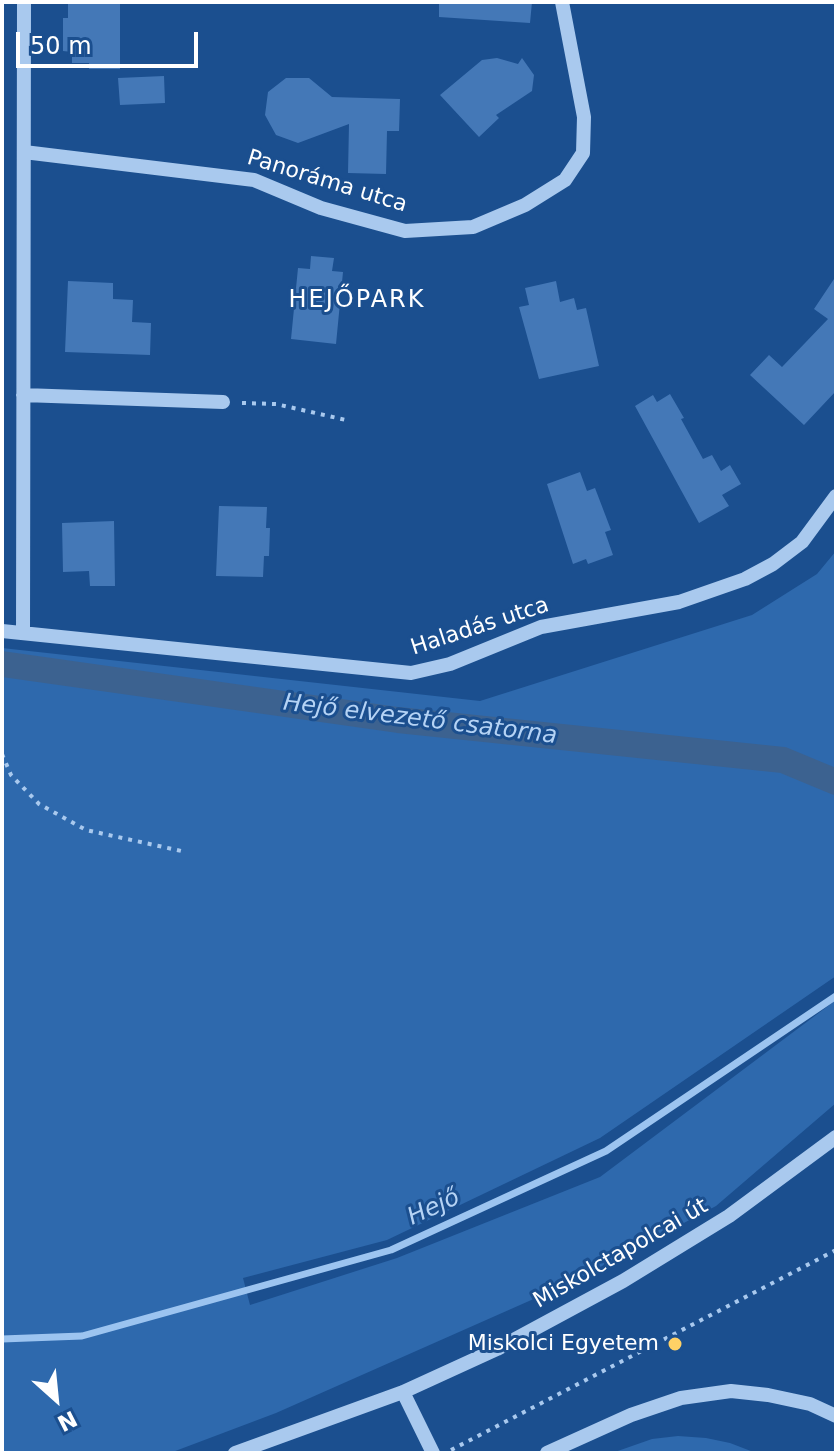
<!DOCTYPE html>
<html>
<head>
<meta charset="utf-8">
<style>
	body { margin:0 }
	#map { position:relative; width:838px; height:1455px; overflow:hidden; background:#1b4f8f; font-family:"DejaVu Sans",sans-serif }
	canvas { display:block }
	.frame { position:absolute; inset:0; border:4px solid #fff; pointer-events:none }
	.north { position:absolute; left:16px; top:1359px; width:80px; height:80px; -webkit-text-stroke:6px #1b4f8f; paint-order:stroke; rotate:153deg; font-size:22px; font-weight:700; line-height:32px; text-align:center; color:#fff }
	.north::after { content:''; display:block; margin:auto; width:28px; height:36px; background:#fff; clip-path:polygon(50% 0,100% 100%,50% 72%,0 100%) }
	.scale { position:absolute; left:16px; top:32px; width:182px; height:36px; box-sizing:border-box; border:4px solid #fff; border-top:0; padding-left:10px; font-size:24px; line-height:28px; white-space:nowrap; color:#fff; -webkit-text-stroke:6px #1b4f8f; paint-order:stroke }
</style>
</head>
<body>
<div id="map">
<canvas width="838" height="1455"></canvas>
<div class="frame"></div>
<div class="north">N</div>
<div class="scale">50 m</div>
</div>
<script>
const ctx = document.querySelector('canvas').getContext('2d');
ctx.lineJoin = 'round';
function fill(path, color) { ctx.fillStyle = color; ctx.fill(path, 'evenodd'); }
const toPath = rows => new Path2D(rows.map(r => 'M' + r).join(''));
function strokePath(path, color, width, dash) { ctx.strokeStyle = color; ctx.lineWidth = width; ctx.lineCap = dash ? 'butt' : 'round'; ctx.setLineDash(dash || []); ctx.stroke(path); }
function label(font, color, halo, rows, align = 'center') {
  ctx.font = font + ' "DejaVu Sans",sans-serif'; ctx.lineWidth = 6; ctx.setLineDash([]); ctx.textBaseline = 'middle'; ctx.strokeStyle = halo; ctx.fillStyle = color; for (const [text, x, y, turn = 0] of rows) {
    ctx.save(); ctx.translate(x, y); ctx.rotate((+turn || 0) * Math.PI / 180); ctx.textAlign = isNaN(turn) ? turn : align; if (halo) ctx.strokeText(text, 0, 0); ctx.fillText(text, 0, 0); ctx.restore();
  }
}
const green = toPath([
	[836,551,836,976,600,1138,387,1240,243,1278,250,1305,397,1258,600,1177,836,1000,836,1103,716,1206,572,1282,276,1413,170,1453,2,1453,2,648,480,701,752,615,817,574],
	[678,1436,706,1438,730,1443,756,1453,612,1453,652,1439]
]);
const stream = toPath([
	[2,1339,82,1336,391,1250,606,1151,836,996]
]);
const canal = toPath([
	[2,664,398,720,783,760,836,782]
]);
const building = toPath([
	[68,2,120,2,120,69,89,69,89,63,72,63,72,52,63,51,63,18,68,18],
	[439,2,532,2,530,23,439,17],
	[497,58,518,64,522,58,534,75,532,91,496,115,499,118,479,137,440,95,482,60],
	[164,76,165,103,120,105,118,78],
	[286,78,309,78,332,97,400,99,399,131,387,131,386,174,348,173,349,124,298,143,276,135,265,115,268,92],
	[311,256,334,258,332,271,343,272,336,344,291,339,298,268,310,269],
	[836,276,836,391,804,425,750,375,769,355,782,367,828,319,814,309],
	[68,281,113,283,113,299,133,300,132,322,151,323,150,355,65,352],
	[556,281,560,302,574,298,577,310,586,308,599,366,539,379,519,307,529,305,525,288],
	[670,394,684,418,681,419,703,459,712,455,721,471,730,465,741,484,722,495,729,506,699,523,635,406,653,395,657,402],
	[580,472,587,491,595,488,611,530,605,532,613,555,588,564,586,559,573,564,547,484],
	[219,506,267,507,266,528,270,528,269,556,264,556,263,577,216,576],
	[114,521,115,586,90,586,89,571,63,572,62,523]
]);
const path = toPath([
	[242,403,276,404,346,420],
	[2,754,11,775,39,804,86,830,186,852],
	[451,1450,836,1250]
]);
const minor = toPath([
	[24,152,254,180,321,208,405,231,473,227,525,205,565,180,583,153,584,117,562,2],
	[23,395,223,402],
	[2,631,411,673,450,664,541,627,679,602,745,579,773,564,802,542,836,496],
	[23,633,24,2],
	[403,1392,433,1453],
	[235,1453,403,1392,497,1349,623,1281,729,1216,836,1137],
	[547,1453,631,1415,681,1398,731,1391,768,1395,810,1404,836,1416]
]);
const markers = [
	[675,1344,8,"#ffd166"]
];
const streetNames = [
	["Panoráma utca",327,182,17],
	["Haladás utca",480,627,-18],
	["Miskolctapolcai út",621,1254,-30]
];
const poiNames = [
	["Miskolci Egyetem",659,1344]
];
const neighbourhoodNames = [
	["HEJŐPARK",357,301]
];
const waterNames = [
	["Hejő elvezető csatorna",420,720,7],
	["Hejő",434,1208,-25]
];
fill(green, '#2e69ad');
strokePath(stream, '#9cc4f0', 7);
strokePath(canal, '#3c6290', 26);
fill(building, '#4478b7');
strokePath(path, '#a9c9ee', 4, [4, 6]);
strokePath(minor, '#a9c9ee', 14);
for (const [x, y, r, color] of markers) { const dot = new Path2D(); dot.arc(x, y, r, 0, 2 * Math.PI); ctx.fillStyle = color; ctx.fill(dot); strokePath(dot, '#1b4f8f', 3); }
label('22px', '#fff', '#1b4f8f', streetNames);
label('22px', '#fff', '#1b4f8f', poiNames, 'right');
ctx.letterSpacing = '2px';
label('24px', '#fff', '#1b4f8f', neighbourhoodNames);
ctx.letterSpacing = '0px';
label('italic 24px', '#b5d3f5', '#1b4f8f', waterNames);
</script>
</body>
</html>
